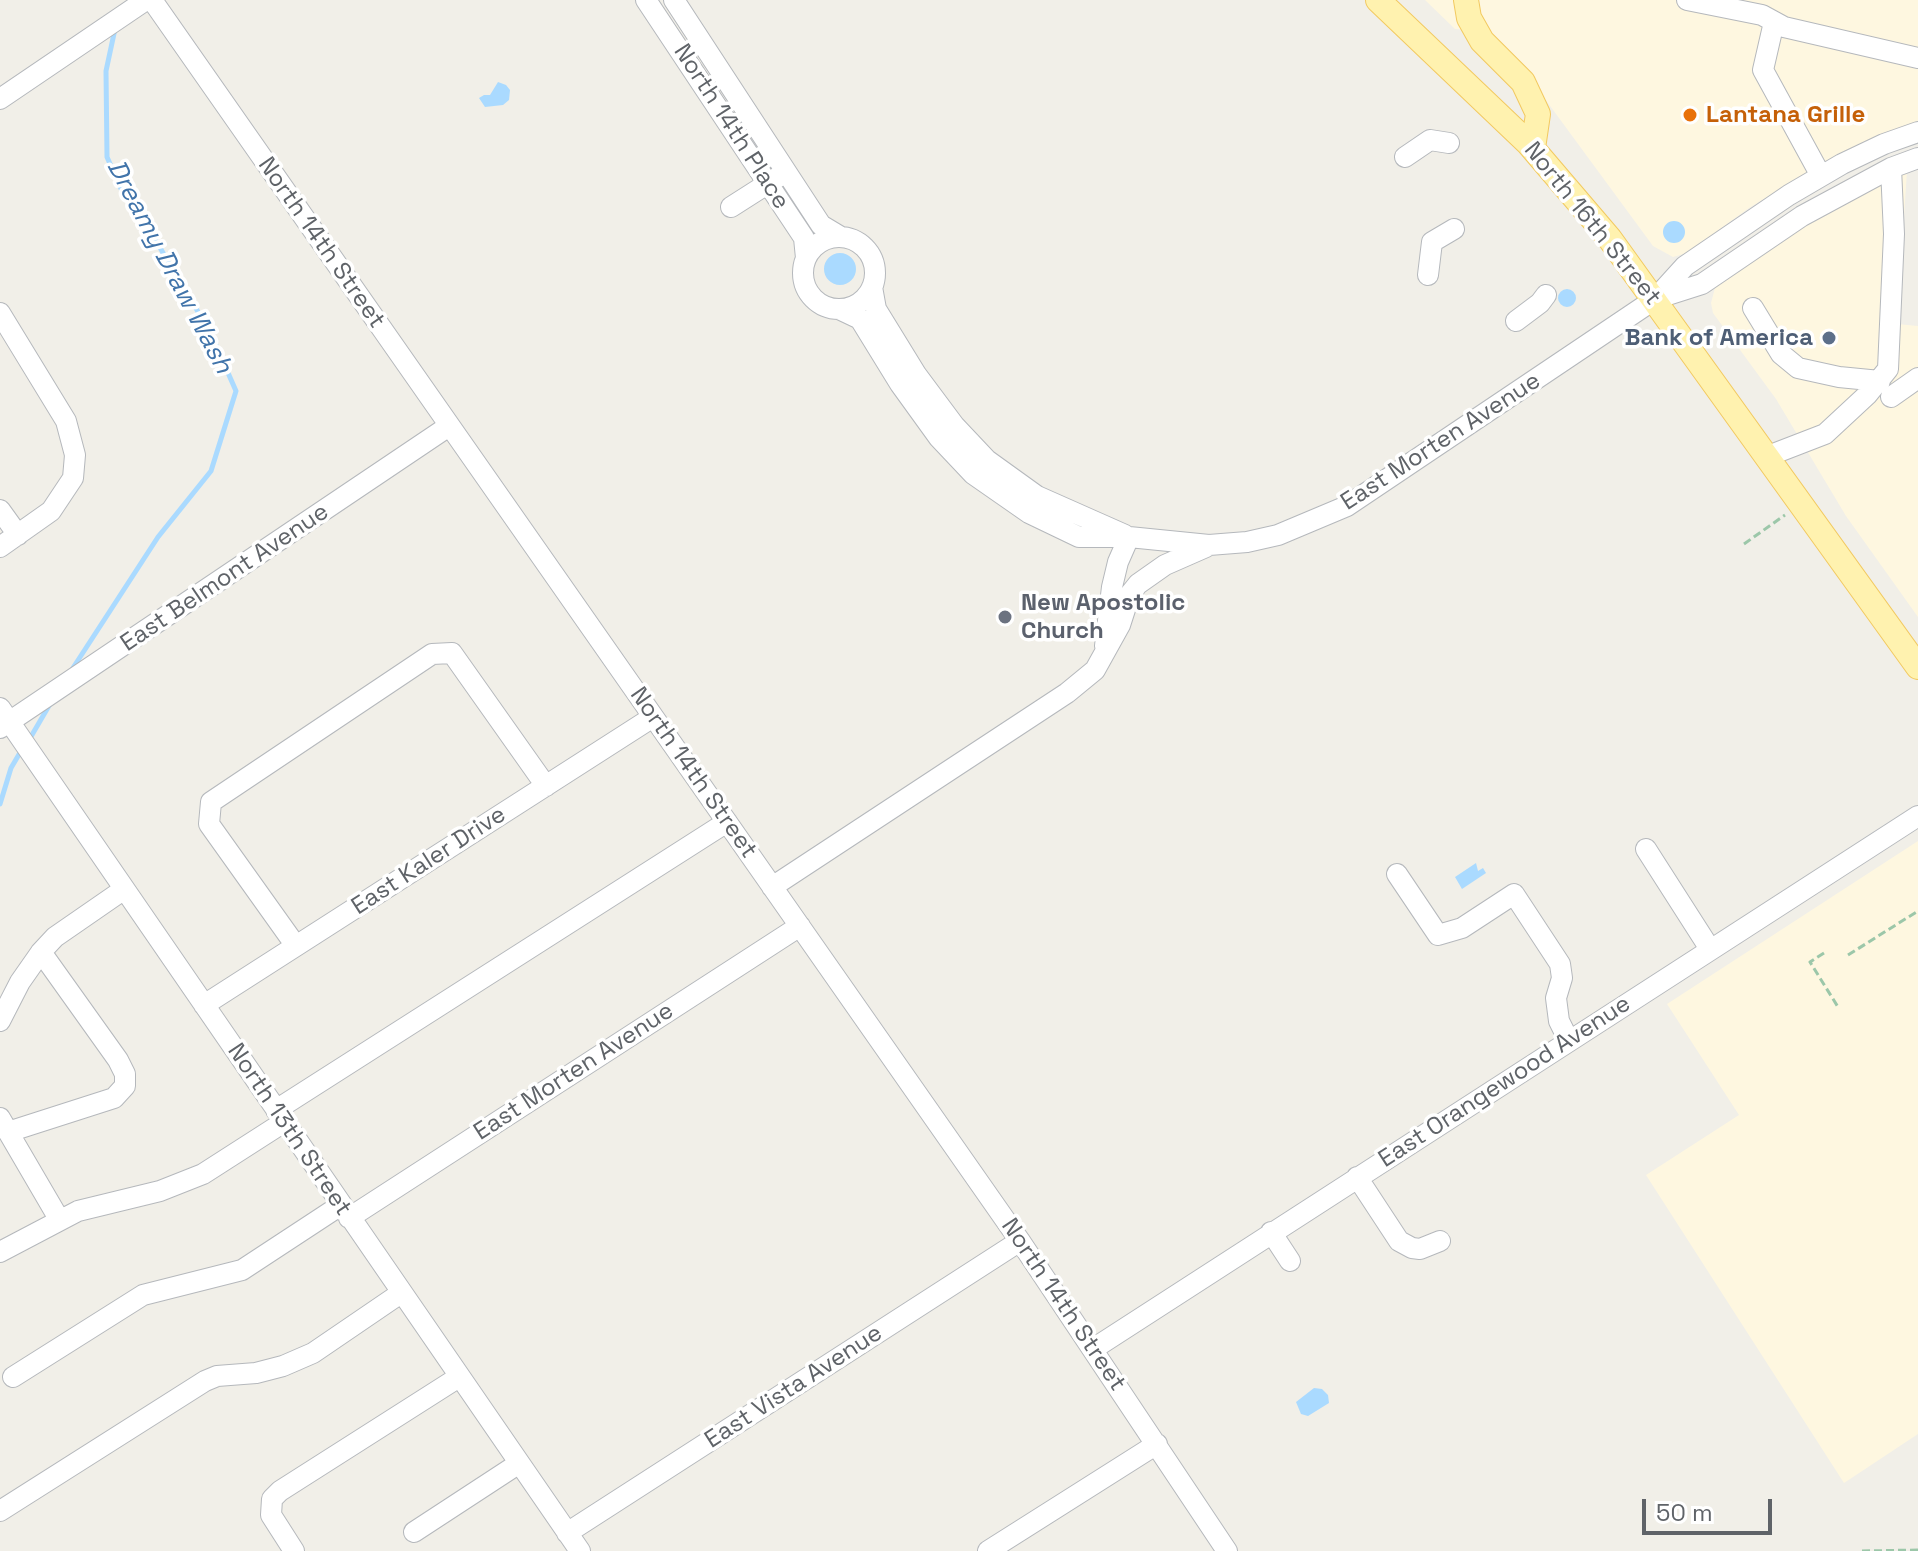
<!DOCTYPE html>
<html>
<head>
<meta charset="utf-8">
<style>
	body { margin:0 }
	#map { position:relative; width:1918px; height:1551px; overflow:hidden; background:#f1efe8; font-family:"Space Grotesk",sans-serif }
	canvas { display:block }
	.scale { position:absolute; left:1642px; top:1499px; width:130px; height:36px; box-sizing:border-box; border:4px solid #5f6368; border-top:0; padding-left:10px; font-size:24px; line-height:28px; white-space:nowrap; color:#5f6368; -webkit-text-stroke:6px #fff; paint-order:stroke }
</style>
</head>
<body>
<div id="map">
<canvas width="1918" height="1551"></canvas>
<div class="scale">50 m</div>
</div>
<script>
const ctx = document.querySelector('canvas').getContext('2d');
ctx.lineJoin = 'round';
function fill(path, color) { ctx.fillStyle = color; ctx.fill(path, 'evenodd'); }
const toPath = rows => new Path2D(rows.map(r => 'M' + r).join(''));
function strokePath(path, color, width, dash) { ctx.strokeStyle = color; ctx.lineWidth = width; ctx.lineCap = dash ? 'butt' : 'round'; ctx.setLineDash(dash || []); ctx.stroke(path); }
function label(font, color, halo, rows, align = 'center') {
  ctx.font = font + ' "Space Grotesk",sans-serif'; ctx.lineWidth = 7; ctx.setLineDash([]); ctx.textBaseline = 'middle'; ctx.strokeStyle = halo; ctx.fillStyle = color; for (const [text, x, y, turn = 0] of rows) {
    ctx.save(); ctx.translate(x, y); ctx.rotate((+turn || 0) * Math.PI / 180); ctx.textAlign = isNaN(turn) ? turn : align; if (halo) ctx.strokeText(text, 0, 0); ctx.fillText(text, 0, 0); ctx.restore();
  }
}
const commercial = toPath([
	[1425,0,1918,0,1918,124,1826,161,1749,208,1687,253,1673,257,1653,246,1534,84,1484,31,1455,29],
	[1907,171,1897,324,1918,326,1918,617,1846,516,1776,399,1713,313,1711,303,1716,284,1726,275,1855,193],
	[1918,841,1918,1434,1844,1483,1646,1175,1739,1115,1667,1004]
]);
const water = toPath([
	[498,82,506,85,510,90,509,100,503,105,485,107,479,98,484,95,490,95],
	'1663 232a11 11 0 1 1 22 0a11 11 0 1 1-22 0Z',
	'824 269a16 16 0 1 1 32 0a16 16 0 1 1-32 0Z',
	'1558 298a9 9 0 1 1 18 0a9 9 0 1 1-18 0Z',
	[1476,863,1478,871,1483,868,1486,873,1462,889,1455,877],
	[1314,1388,1322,1389,1328,1395,1329,1403,1308,1416,1301,1414,1296,1402]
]);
const stream = toPath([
	[71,671,158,537,211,471,236,391,210,332,140,214,122,191,107,157,106,71,115,29],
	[29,740,50,704],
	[0,804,11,768,21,751]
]);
const path = toPath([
	[1744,544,1785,515],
	[1824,953,1810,962,1838,1007],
	[1848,955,1918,911],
	[1862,1551,1918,1550]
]);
const minor = toPath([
	[152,0,1020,1241,1227,1551],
	[646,0,804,238,806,258],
	[674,0,821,225,841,237],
	[1687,0,1762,15,1784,27,1918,58],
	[1774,22,1763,70,1821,176],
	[0,99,146,0],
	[1405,157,1430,140,1449,143],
	[731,207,778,177],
	'803 273a36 36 0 1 1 72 0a36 36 0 1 1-72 0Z',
	[1428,275,1432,242,1454,229],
	[872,287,876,309,916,374,954,425,987,460,1037,496,1125,535],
	[1655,299,1702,284,1802,216,1891,168,1918,158],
	[1753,308,1781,354,1798,368,1839,377,1880,381],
	[839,309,860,319,900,384,939,438,973,474,1029,513,1079,537,1129,537,1209,545,1247,542,1278,535,1347,506,1655,299,1685,266,1789,195,1842,164,1884,144,1918,132],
	[0,313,66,421,75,455,73,478,51,511,0,547],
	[1516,321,1540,303,1546,295],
	[1891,397,1918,378],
	[1768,456,1825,434,1867,395,1888,369,1894,234,1891,168],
	[0,510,18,535],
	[1105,646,1112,587,1118,562,1129,537],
	[0,708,580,1551],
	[0,728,449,426],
	[1646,849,1710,949],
	[1397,874,1438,935,1462,928,1514,894,1560,964,1562,978,1556,998,1559,1021,1569,1041],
	[772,887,1067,693,1095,670,1120,625,1130,594,1138,584,1165,565,1206,547],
	[296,946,209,824,211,802,432,654,452,653,546,786],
	[204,1005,653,717],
	[0,1021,20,982,41,952,55,937,123,890],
	[276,1110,727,822],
	[0,1118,59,1219],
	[8,1132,114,1098,125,1086,125,1074,118,1060,41,952],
	[1357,1177,1399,1241,1412,1248,1420,1249,1440,1241],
	[349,1218,800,926],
	[1271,1232,1290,1261],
	[0,1252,78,1211,160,1191,203,1174,284,1122],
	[1093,1349,1918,816],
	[13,1377,143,1295,242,1270,341,1205],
	[0,1511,205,1381,217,1376,256,1373,283,1366,313,1353,401,1293],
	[414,1532,518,1464],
	[567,1533,1020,1241],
	[294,1551,271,1515,272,1499,280,1491,459,1377],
	[988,1551,1157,1444]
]);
const major = toPath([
	[1378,0,1528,143,1610,239,1918,667],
	[1466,0,1469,18,1482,41,1523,82,1538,114,1533,148]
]);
const markers = [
	[1690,115,8,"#e8710a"],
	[1829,338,8,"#5c6f8a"],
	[1005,617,8,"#6b7280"]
];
const foodNames = [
	["Lantana Grille",1706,115]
];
const streetNames = [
	["North 14th Place",731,127,57],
	["North 16th Street",1592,224,51],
	["North 14th Street",321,243,55],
	["East Morten Avenue",1441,442,-33],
	["East Belmont Avenue",225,578,-34],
	["North 14th Street",693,773,55],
	["East Kaler Drive",429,861,-33],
	["East Morten Avenue",574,1072,-33],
	["East Orangewood Avenue",1505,1082,-33],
	["North 13th Street",289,1130,56],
	["North 14th Street",1063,1305,56],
	["East Vista Avenue",794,1387,-33]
];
const serviceNames = [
	["Bank of America",1813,338]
];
const worshipNames = [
	["New Apostolic",1021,603],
	["Church",1021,631]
];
const waterNames = [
	["Dreamy Draw Wash",169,267,62]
];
fill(commercial, '#fef7e0');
fill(water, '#aadaff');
strokePath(stream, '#aadaff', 5);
strokePath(minor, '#b5b8bc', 22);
strokePath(major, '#f2c960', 26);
strokePath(path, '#9cc7a9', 3, [8, 4]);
strokePath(minor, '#fff', 20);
strokePath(major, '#fff2af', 24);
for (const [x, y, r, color] of markers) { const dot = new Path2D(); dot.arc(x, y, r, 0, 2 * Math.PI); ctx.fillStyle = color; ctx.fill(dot); strokePath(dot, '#fff', 3); }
label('bold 24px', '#c56008', '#fff', foodNames, 'left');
label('24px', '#5f6368', '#fff', streetNames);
label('bold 24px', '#4e5e75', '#fff', serviceNames, 'right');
label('bold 24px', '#5b616d', '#fff', worshipNames, 'left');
label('italic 26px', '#4174aa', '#fff', waterNames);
</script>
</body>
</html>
